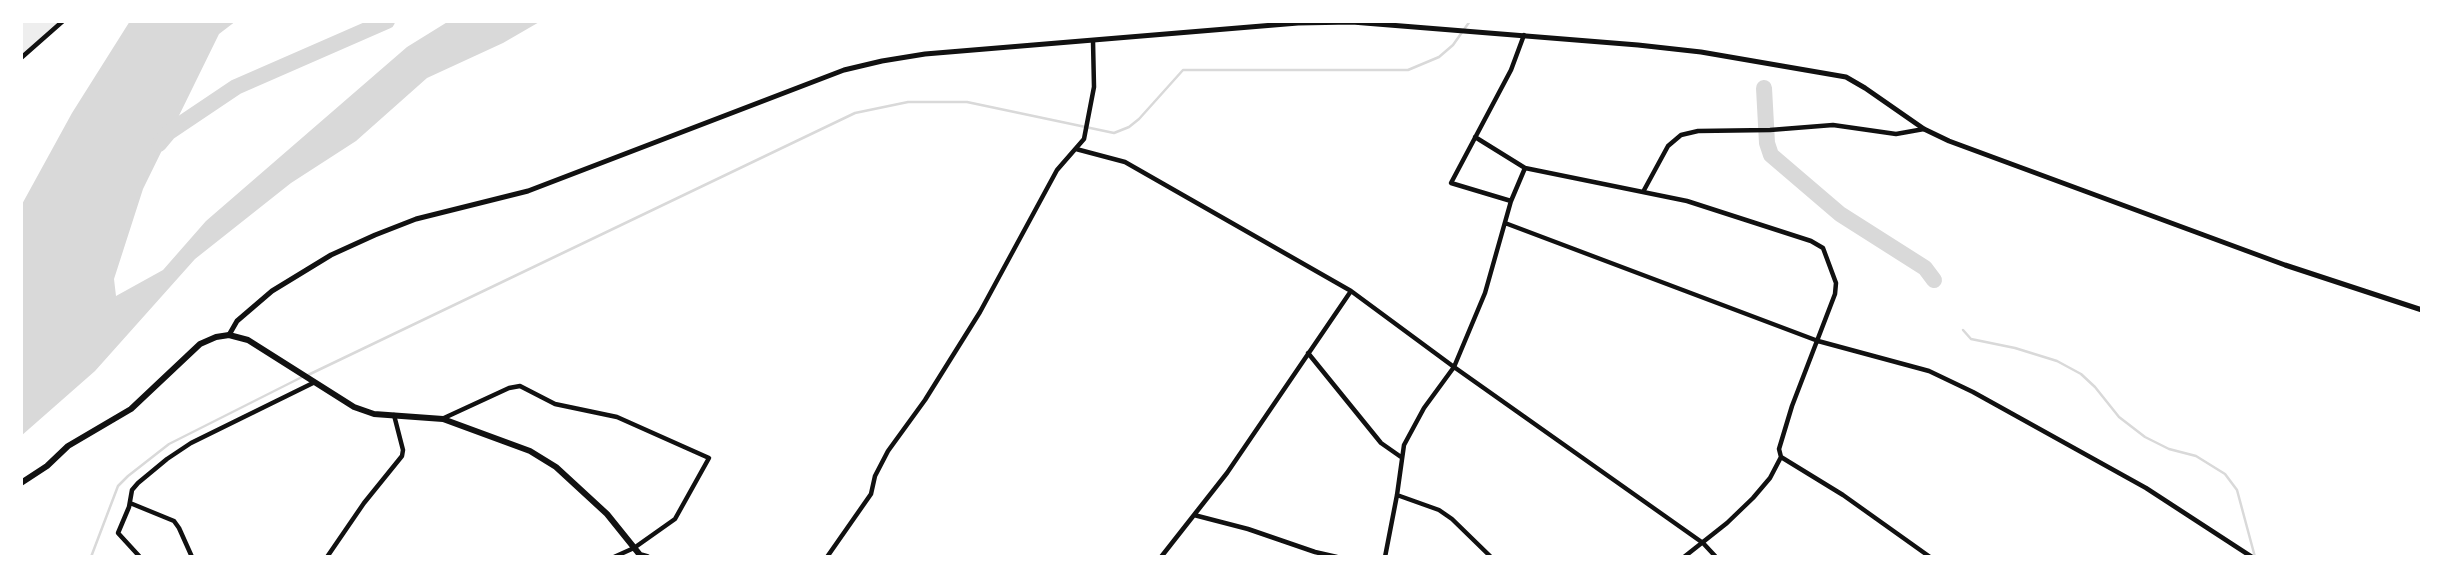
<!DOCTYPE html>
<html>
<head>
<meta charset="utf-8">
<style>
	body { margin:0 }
	#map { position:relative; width:2443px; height:578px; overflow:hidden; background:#fff; font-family:Overpass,sans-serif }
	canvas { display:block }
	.frame { position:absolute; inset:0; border:23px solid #fff; pointer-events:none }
</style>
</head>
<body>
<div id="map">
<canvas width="2443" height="578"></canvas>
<div class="frame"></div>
</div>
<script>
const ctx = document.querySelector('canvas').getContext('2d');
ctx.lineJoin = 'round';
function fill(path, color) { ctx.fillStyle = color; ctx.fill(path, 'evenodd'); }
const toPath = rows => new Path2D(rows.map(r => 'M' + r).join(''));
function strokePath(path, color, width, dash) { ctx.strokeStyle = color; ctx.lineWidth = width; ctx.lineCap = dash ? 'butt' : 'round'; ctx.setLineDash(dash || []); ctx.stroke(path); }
const green = toPath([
	[21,21,59,21,21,56]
]);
const water = toPath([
	[130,21,236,21,219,34,143,189,114,279,116,296,163,270,206,221,407,47,449,21,541,21,503,43,427,78,356,141,291,183,195,259,95,371,21,436,21,206,72,113]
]);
const stream = toPath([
	[1963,330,1971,339,2015,348,2057,361,2081,374,2095,387,2119,417,2145,437,2169,449,2196,456,2225,474,2237,490,2255,557],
	[308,375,855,113,908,102,967,102,1114,133,1129,127,1139,119,1183,70,1408,70,1439,57,1453,45,1470,21],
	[91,557,118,486,128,476,169,444,302,377]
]);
const river = toPath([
	[1764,88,1767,143,1771,155,1840,214,1925,268,1934,280],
	[159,144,169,132,236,87,387,21]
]);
const minor = toPath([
	[21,58,63,21],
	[1475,137,1525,168],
	[1076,149,1125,162,1351,291,1454,367,1703,543,1716,557],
	[1643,192,1668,146,1681,135,1698,131,1770,130,1833,125,1896,134,1924,129],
	[1511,201,1451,183,1511,70,1524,35],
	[1505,223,1818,341,1929,371,1973,392,2146,488,2252,557],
	[1308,353,1381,443,1401,457],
	[444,418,509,388,520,386,555,404,617,417,709,458,675,519,634,548,614,557],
	[1781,457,1843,495,1930,557],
	[1397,495,1439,510,1452,519,1491,557],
	[130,503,174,521,179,528,192,557],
	[1194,515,1248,529,1315,552,1337,557],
	[140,557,118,533,129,507,132,490,138,483,167,459,191,443,313,383],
	[327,557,364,503,402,456,403,450,394,415],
	[827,557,871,494,875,476,888,451,925,400,980,312,1057,170,1084,139,1094,87,1093,41],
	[1161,557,1227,473,1351,291],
	[1385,557,1397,495,1404,445,1424,408,1454,367,1485,293,1511,201,1525,168,1687,201,1811,241,1823,248,1836,283,1835,294,1792,406,1779,449,1781,457,1770,478,1753,498,1727,523,1684,557]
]);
const tertiary = toPath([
	[229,335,237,321,272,291,331,255,375,235,416,219,528,191,844,70,882,61,925,54,1298,23,1352,22,1638,45,1701,52,1846,77,1865,88,1924,129,1949,141,2285,265,2422,310]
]);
const secondary = toPath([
	[21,483,47,466,68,446,131,409,200,344,216,337,229,335,248,340,354,407,374,414,443,419,530,451,556,467,607,514,640,555,647,557]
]);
fill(green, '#eee');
fill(water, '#d9d9d9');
strokePath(stream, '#d9d9d9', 2.5);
strokePath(river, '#d9d9d9', 16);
strokePath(minor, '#111', 4.5);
strokePath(tertiary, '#111', 5);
strokePath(secondary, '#111', 6);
</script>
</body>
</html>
